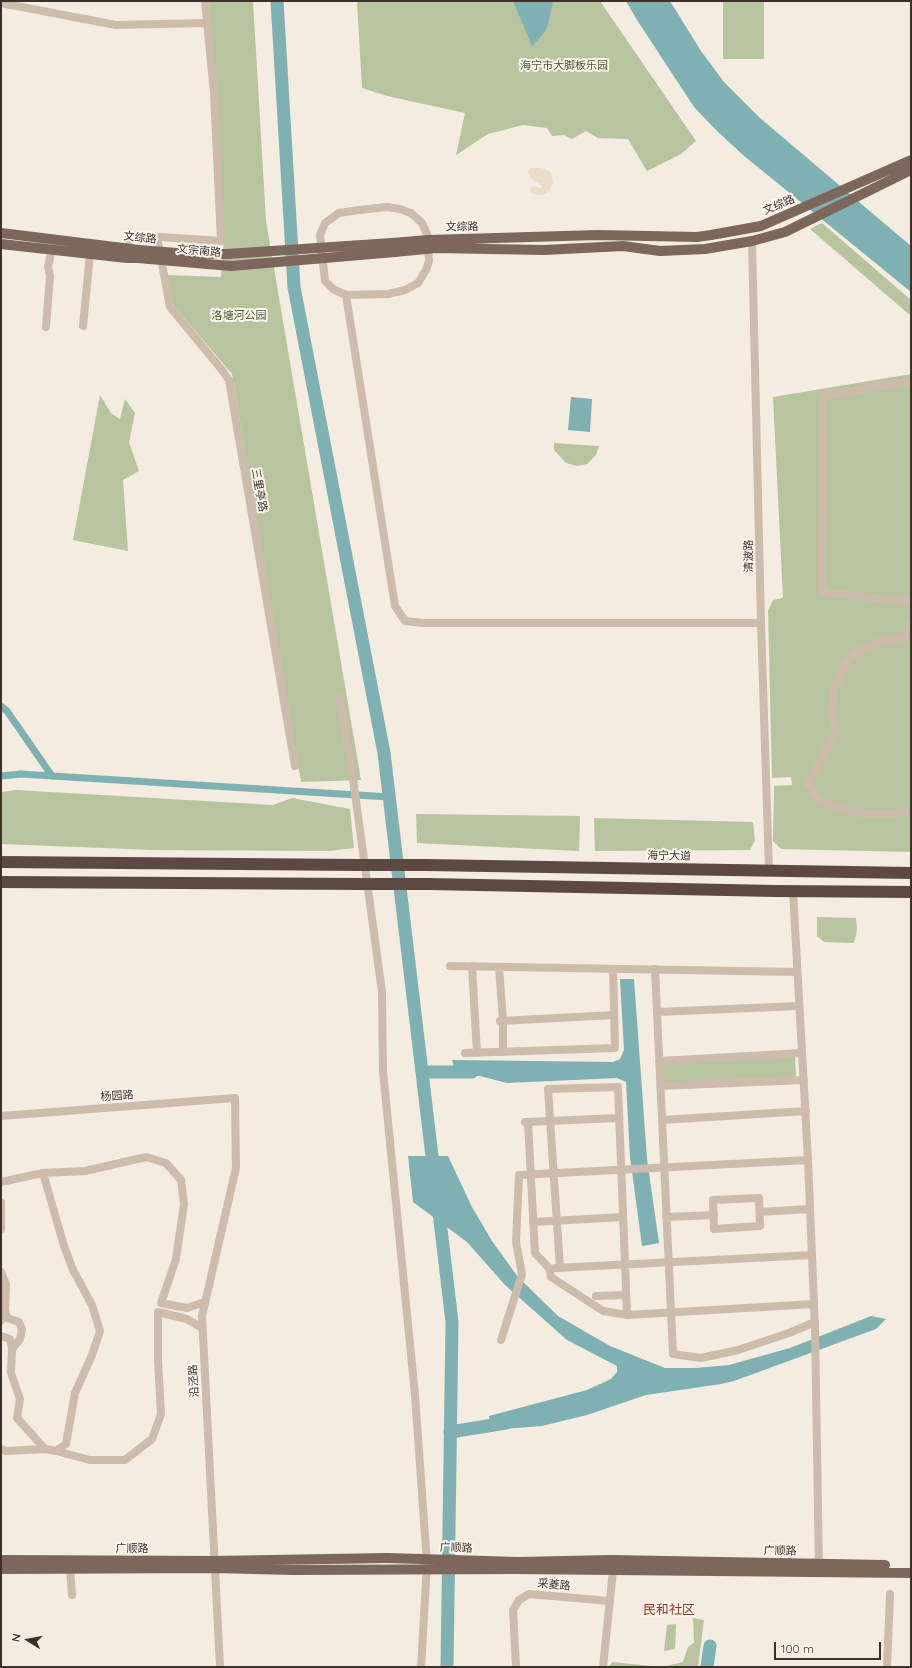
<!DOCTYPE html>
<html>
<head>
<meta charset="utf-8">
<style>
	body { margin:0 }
	#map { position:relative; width:912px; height:1668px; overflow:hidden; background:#f4ebe1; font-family:Quicksand,sans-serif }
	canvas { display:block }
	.frame { position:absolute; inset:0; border:2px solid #3b302b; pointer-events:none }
	.north { position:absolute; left:8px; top:1620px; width:40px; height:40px; -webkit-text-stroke:3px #fbf5ee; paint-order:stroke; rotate:281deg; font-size:11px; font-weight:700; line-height:16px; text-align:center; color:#3b302b }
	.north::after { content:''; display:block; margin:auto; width:14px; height:18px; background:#3b302b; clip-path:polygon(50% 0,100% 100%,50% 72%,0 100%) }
	.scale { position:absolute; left:774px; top:1642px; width:107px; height:18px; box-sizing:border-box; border:2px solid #3b302b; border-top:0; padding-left:5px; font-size:12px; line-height:14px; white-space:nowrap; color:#3b302b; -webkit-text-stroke:3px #fbf5ee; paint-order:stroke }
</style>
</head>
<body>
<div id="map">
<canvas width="912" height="1668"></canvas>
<div class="frame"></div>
<div class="north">N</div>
<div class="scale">100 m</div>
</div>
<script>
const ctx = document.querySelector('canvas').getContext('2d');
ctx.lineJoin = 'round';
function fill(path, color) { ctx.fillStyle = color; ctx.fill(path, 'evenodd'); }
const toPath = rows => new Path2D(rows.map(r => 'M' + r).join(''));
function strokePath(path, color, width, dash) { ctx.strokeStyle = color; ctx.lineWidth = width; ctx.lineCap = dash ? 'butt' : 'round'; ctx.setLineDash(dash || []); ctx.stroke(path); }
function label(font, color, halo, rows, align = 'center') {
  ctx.font = font + ' Quicksand,"Noto Sans SC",sans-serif'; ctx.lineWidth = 4; ctx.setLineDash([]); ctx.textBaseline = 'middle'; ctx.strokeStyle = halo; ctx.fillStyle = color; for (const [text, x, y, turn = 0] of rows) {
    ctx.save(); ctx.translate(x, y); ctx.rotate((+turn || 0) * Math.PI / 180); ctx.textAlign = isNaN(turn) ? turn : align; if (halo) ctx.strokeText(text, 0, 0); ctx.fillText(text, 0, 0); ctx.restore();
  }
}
const green = toPath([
	[209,1,253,1,266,221,361,780,301,782,232,374,174,306,167,275,221,277,224,239],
	[357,1,600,1,696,141,681,154,647,171,628,139,598,138,586,131,572,139,564,135,552,136,547,128,523,125,488,134,456,155,465,113,387,96,362,88],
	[723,1,764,1,764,59,723,59],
	[822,223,911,300,911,316,810,229],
	[911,374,911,852,781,849,773,841,774,786,792,785,791,777,772,778,768,610,773,600,783,598,773,397],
	[100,395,111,413,120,419,125,399,135,413,129,442,139,471,123,480,128,551,73,540],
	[554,443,598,446,599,446,596,455,587,464,577,466,566,463,554,450],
	[16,790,273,805,292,798,350,809,354,848,329,851,154,850,1,844,1,792],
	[416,814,580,816,579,851,417,843],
	[594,818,753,822,755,840,750,850,595,851],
	[817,917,856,918,857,930,854,943,824,942,817,936],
	[795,1057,796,1078,663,1084,663,1064],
	[693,1618,704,1620,698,1667,609,1667,612,1662,662,1667,683,1662,688,1647,694,1643],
	[676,1624,675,1649,664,1651,667,1625]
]);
const plaza = toPath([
	[531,168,541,168,551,172,553,182,549,191,542,195,533,194,530,191,531,186,541,188,542,186,531,178,528,172]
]);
const water = toPath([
	[513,1,553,1,548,25,544,33,532,46],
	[626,1,670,1,701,51,724,82,760,118,911,246,911,292,743,155,716,130,694,107,637,20],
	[571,397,592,399,590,432,568,430],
	[620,979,634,979,647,1159,659,1243,642,1246,630,1157,626,1082,617,1078,507,1083,480,1076,456,1075,452,1060,613,1062,620,1059,624,1050],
	[408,1156,448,1156,472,1207,492,1241,518,1277,558,1316,610,1346,665,1368,696,1368,729,1365,790,1348,871,1316,886,1319,876,1329,734,1381,721,1384,646,1395,587,1415,542,1426,490,1430,489,1416,587,1390,611,1379,617,1372,617,1366,567,1340,505,1285,467,1242,413,1202]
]);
const canal = toPath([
	[1,706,7,711,52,776],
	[1,776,21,774,389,797]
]);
const river = toPath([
	[277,1,294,287,384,753,434,1173],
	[422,1072,472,1072],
	[438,1204,452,1322,447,1667],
	[450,1432,506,1423],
	[707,1667,710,1646]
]);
const minor = toPath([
	[1,3,116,25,206,23],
	[157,237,170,307,222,370,229,380,295,766],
	[752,241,761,623,769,870],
	[128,254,130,235,221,241,214,93,205,1],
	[346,295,388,294,405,290,418,283,426,270,429,261,427,234,422,223,411,213,400,209,387,207,359,210,339,213,325,223,320,235,325,281,333,289,346,295,395,606,405,621,423,623,761,623],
	[83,326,90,254],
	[46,327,50,276,48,266,52,250],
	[911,381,823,396,822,592,911,602],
	[911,623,907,636,881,641,859,651,845,665,834,691,832,714,837,731,808,783,820,801,845,810,865,814,894,814,911,810],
	[339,697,351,764,382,992,383,1071,415,1395,427,1564,421,1667],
	[793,891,808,1160,815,1328,819,1570],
	[450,966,797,972],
	[472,966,477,1053],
	[499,967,503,1021,503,1052],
	[655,969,673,1354,701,1358,738,1350,789,1333,815,1322],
	[657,1012,799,1006],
	[500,1021,614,1015],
	[465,1053,615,1048,613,969],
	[659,1061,802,1053],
	[660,1086,804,1080],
	[1,1116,235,1098,236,1168,202,1316,220,1667],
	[662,1120,806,1111],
	[525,1122,619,1118],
	[528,1122,535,1253,549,1268,551,1277,603,1311,627,1315,814,1304],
	[1,1182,43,1173,85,1171,146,1157,166,1163,181,1180,184,1204,176,1259,161,1303,187,1308,205,1302],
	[759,1198,760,1226,714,1229,713,1200,759,1198],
	[1,1202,1,1229],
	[760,1212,810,1209],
	[666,1217,714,1215],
	[533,1222,623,1217],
	[555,1268,812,1255],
	[560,1268,548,1089,618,1087,627,1315],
	[1,1272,6,1284,5,1310,1,1321],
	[596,1296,626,1295],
	[5,1310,7,1318,19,1322,22,1329,20,1339,12,1349],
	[1,1336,10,1339,12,1349,11,1373,20,1399,17,1418,45,1449],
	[501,1340,522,1274,516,1242,519,1175,808,1160],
	[1,1449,6,1451,45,1449,56,1451,66,1444,75,1393,92,1355,100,1331,92,1305,73,1270,64,1246,43,1173],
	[56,1451,90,1460,125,1460,152,1439,161,1414,158,1360,158,1312,187,1319,202,1328],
	[70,1568,72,1595],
	[516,1667,513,1610,519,1600,529,1594,609,1601],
	[603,1667,613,1570],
	[887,1667,890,1594]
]);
const major = toPath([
	[1,233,139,250],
	[392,243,428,240,598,235,697,237,711,235,761,226,911,160],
	[1,244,127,258,138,258],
	[395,252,436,248,544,250,623,246,660,251,705,249,752,241,785,232,911,170],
	[1,1560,214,1561,387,1558],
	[518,1562,611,1560,885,1565],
	[1,1569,214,1568,293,1570],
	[515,1569,911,1573]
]);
const highway = toPath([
	[1,862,359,865],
	[426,865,911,873],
	[1,882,361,884],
	[429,884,775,891,911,892]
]);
const majorBridge = toPath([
	[139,250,177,253,227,254,392,243],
	[138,258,231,266,395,252],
	[387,1558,518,1562],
	[293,1570,515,1569]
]);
const highwayBridge = toPath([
	[359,865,426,865],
	[361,884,429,884]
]);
const parkNames = [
	["海宁市大脚板乐园",564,66],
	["洛塘河公园",239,316]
];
const streetNames = [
	["文综路",779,205,-23],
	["文综路",462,227,-1],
	["文综路",140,238,6],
	["文宗南路",199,251,5],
	["三里亭路",259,490,80],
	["清波路",749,556,-91],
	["海宁大道",669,856,1],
	["杨园路",117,1096,-4],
	["沿泾路",194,1381,-93],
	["广顺路",456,1548,2],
	["广顺路",132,1549],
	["广顺路",780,1551,1],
	["采菱路",554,1585,5]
];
const quarterNames = [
	["民和社区",669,1610]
];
fill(green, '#b8c4a0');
fill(plaza, '#ecdcc8');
fill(water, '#7fb0b2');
strokePath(canal, '#7fb0b2', 7);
strokePath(river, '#7fb0b2', 13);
strokePath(minor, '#cdbbac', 8);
strokePath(major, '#7d675c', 10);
strokePath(highway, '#5c4a42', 12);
strokePath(majorBridge, '#7d675c', 10);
strokePath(highwayBridge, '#5c4a42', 12);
label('11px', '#4a5a2e', '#fbf5ee', parkNames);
label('11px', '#3b302b', '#fbf5ee', streetNames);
label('13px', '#8c3b22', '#fbf5ee', quarterNames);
</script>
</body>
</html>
